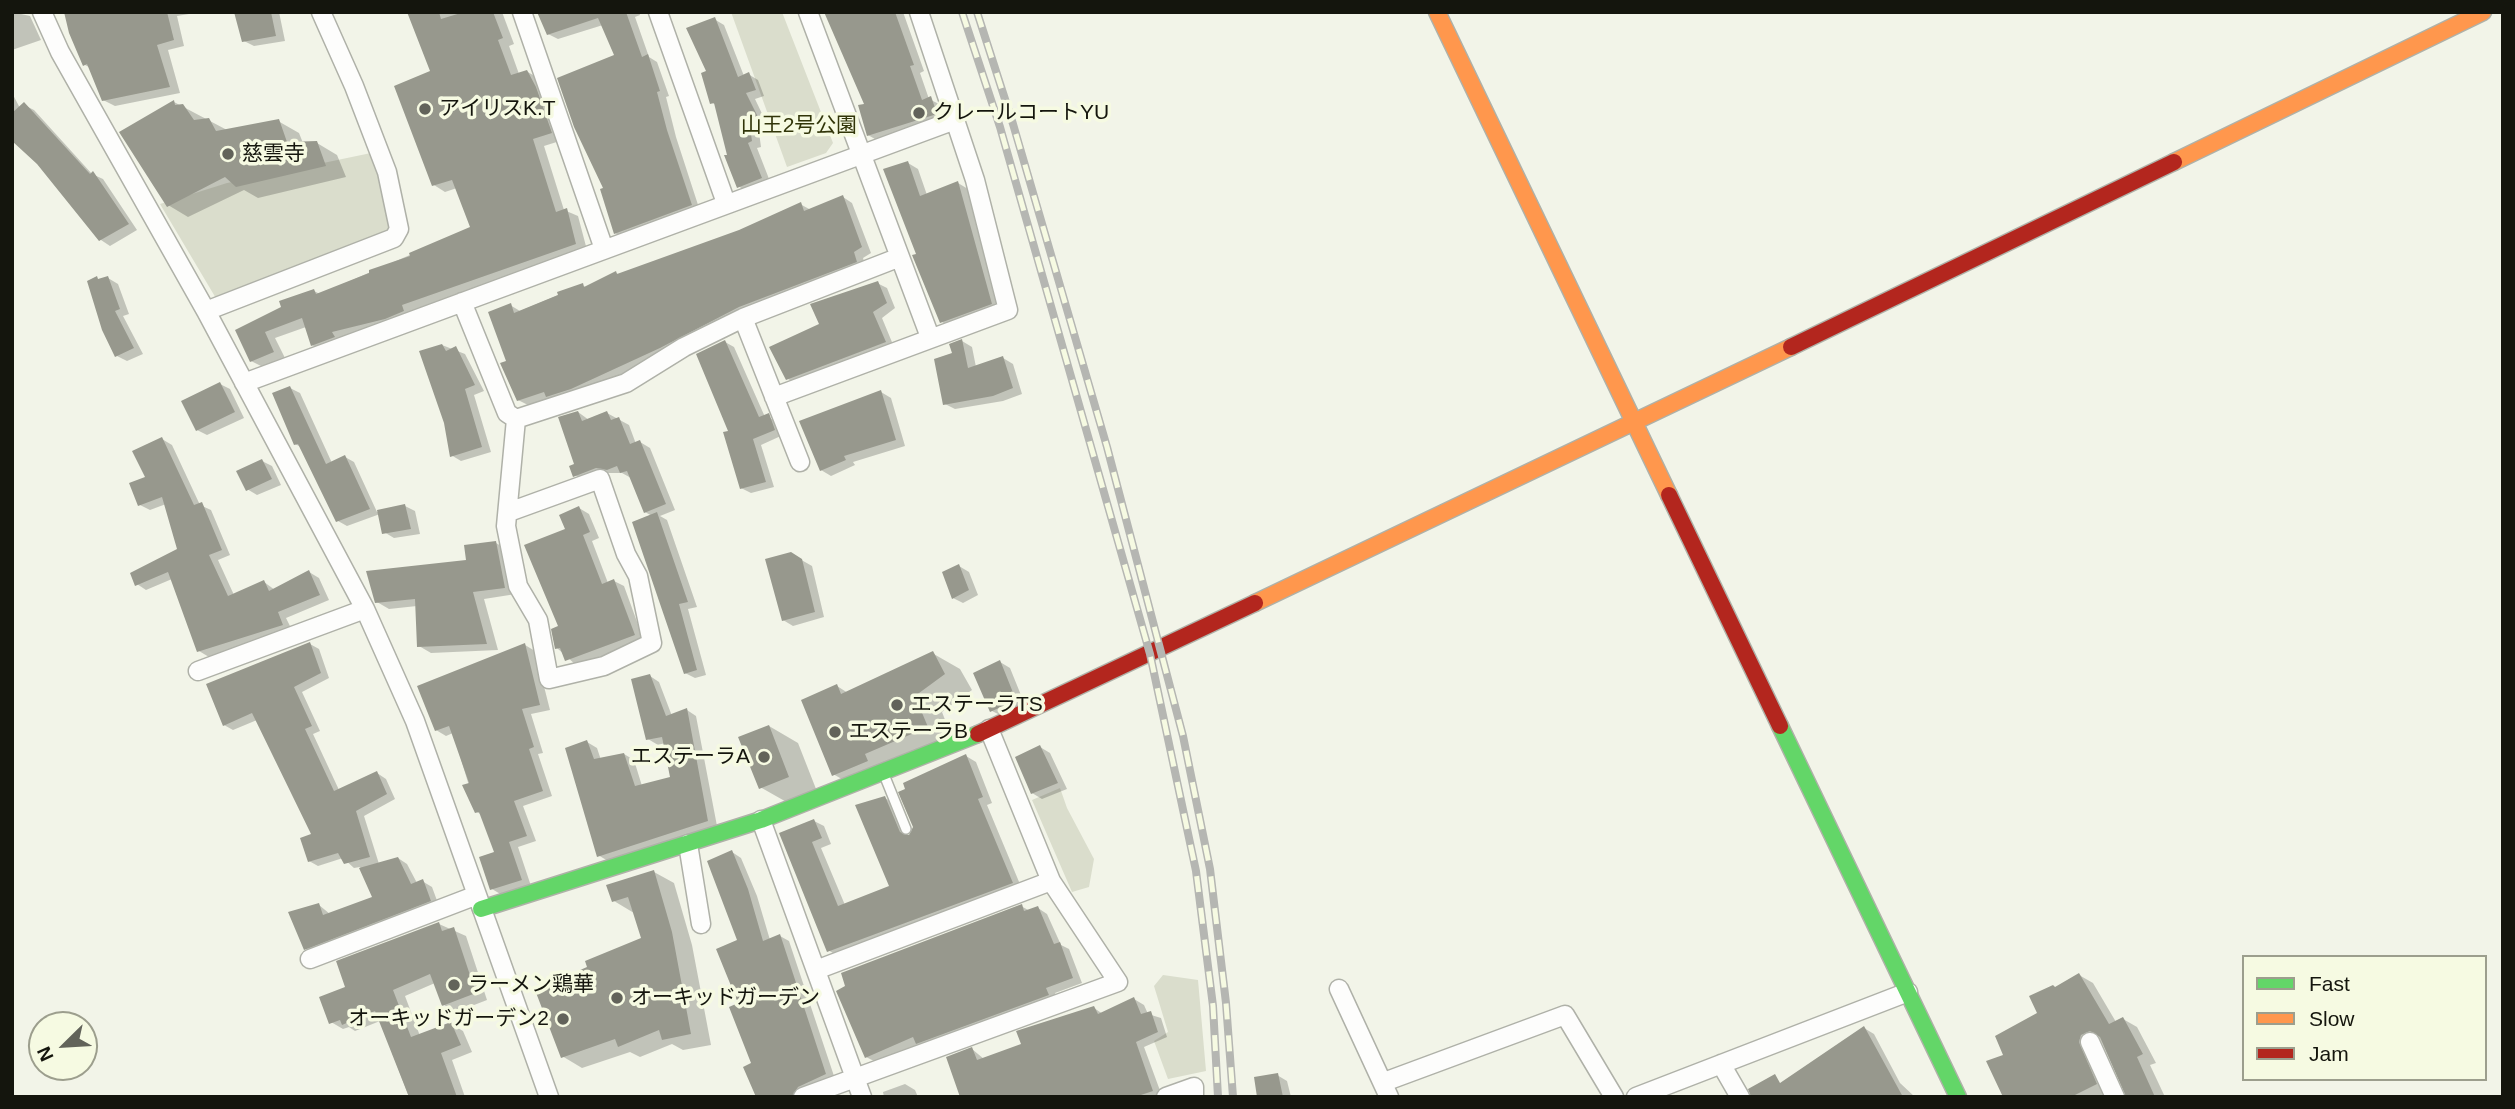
<!DOCTYPE html>
<html>
<head>
<meta charset="utf-8">
<style>
	body { margin:0 }
	#map { position:relative; width:2515px; height:1109px; overflow:hidden; background:#f2f4e8; font-family:Helvetica,sans-serif }
	canvas { display:block }
	.frame { position:absolute; inset:0; border:14px solid #14150d; pointer-events:none }
	.legend { position:absolute; left:2242px; top:955px; width:245px; height:126px; box-sizing:border-box; background:#f6fae2; border:2px solid #9c9e8d; margin:0; padding:9px 12px; list-style:none; font-size:21px; color:#14150d }
	.legend li { display:flex; align-items:center; gap:14px; height:35px }
	.legend b { width:35px; border:2px solid #9c9e8d }
	.north { position:absolute; left:28px; top:1011px; width:70px; height:70px; box-sizing:border-box; background:#f6fae2; border:2px solid #9c9e8d; border-radius:50%; rotate:246deg; font-size:19px; font-weight:700; line-height:28px; text-align:center; color:#14150d }
	.north::after { content:''; display:block; margin:auto; width:24px; height:32px; background:#62635a; clip-path:polygon(50% 0,100% 100%,50% 72%,0 100%) }
</style>
</head>
<body>
<div id="map">
<canvas width="2515" height="1109"></canvas>
<div class="frame"></div>
<ul class="legend">
<li><b style="height:9px;background:#63d668"></b>Fast</li>
<li><b style="height:9px;background:#ff974d"></b>Slow</li>
<li><b style="height:9px;background:#b3261e"></b>Jam</li>
</ul>
<div class="north">N</div>
</div>
<script>
const ctx = document.querySelector('canvas').getContext('2d');
ctx.lineJoin = 'round';
function fill(path, color) { ctx.fillStyle = color; ctx.fill(path, 'evenodd'); }
const toPath = rows => new Path2D(rows.map(r => 'M' + r).join(''));
function strokePath(path, color, width, dash) { ctx.strokeStyle = color; ctx.lineWidth = width; ctx.lineCap = dash ? 'butt' : 'round'; ctx.setLineDash(dash || []); ctx.stroke(path); }
function label(font, color, halo, rows, align = 'center') {
  ctx.font = font + ' Helvetica,"Noto Sans JP",sans-serif'; ctx.lineWidth = 7; ctx.setLineDash([]); ctx.textBaseline = 'middle'; ctx.strokeStyle = halo; ctx.fillStyle = color; for (const [text, x, y, turn = 0] of rows) {
    ctx.save(); ctx.translate(x, y); ctx.rotate((+turn || 0) * Math.PI / 180); ctx.textAlign = isNaN(turn) ? turn : align; if (halo) ctx.strokeText(text, 0, 0); ctx.fillText(text, 0, 0); ctx.restore();
  }
}
const green = toPath([
	[731,12,782,12,833,143,826,153,787,167],
	[371,153,392,224,384,235,217,300,160,204,227,183],
	[1060,788,1067,808,1094,859,1089,887,1072,892,1032,800],
	[1163,975,1198,980,1206,1071,1168,1079,1154,1041,1168,1032,1154,986]
]);
const shadow = toPath([
	[12,12,30,16,41,40,12,50],
	[65,12,201,12,177,16,184,46,168,50,180,93,115,106,103,100,91,68,85,65],
	[236,12,279,12,285,41,254,46,244,41],
	[409,12,502,12,514,44,509,46,519,74,526,71,538,78,563,140,544,146,564,210,578,216,587,250,324,352,312,345,306,327,275,338,285,358,263,367,251,361,237,331,314,291,320,294,472,228,457,188,445,192,434,185,432,72],
	[539,12,639,12,640,15,635,17,649,57,657,62,669,96,666,97,676,137,700,211,625,239,615,233,605,189,617,56,603,25,558,39,548,34],
	[827,12,903,12,924,71,920,73,929,99,941,105,947,120,880,142,868,135,866,105],
	[714,19,724,25,744,76,748,74,758,80,764,96,755,99,766,122,758,125,761,147,757,148,771,184,748,192,738,186,717,105,712,103,709,72],
	[12,93,20,108,24,105,34,110,92,174,103,179,137,230,110,246,101,240,38,162,12,139],
	[174,102,227,130,278,121,299,133,303,143,317,143,337,155,346,177,258,198,244,190,188,217,168,205],
	[908,163,918,169,927,195,958,183,968,189,1002,309,952,328,942,322,919,255],
	[843,197,852,203,871,253,863,258,866,267,557,402,551,398,528,405,518,400,508,362,510,305,520,311,582,285,587,288,616,273,620,275,739,232,800,204,811,210],
	[108,278,118,284,129,314,123,316,143,354,127,361,117,356],
	[877,283,887,288,895,308,882,318,894,347,797,384,788,379,821,325],
	[962,341,972,347,976,367,1003,358,1013,364,1022,394,1003,401,955,409,945,404,955,354],
	[725,342,734,347,765,417,778,421,783,435,761,445,774,487,751,493,741,488,731,432],
	[442,345,465,354,484,391,474,395,491,452,461,461,451,455],
	[220,384,230,389,244,418,207,435,197,430],
	[290,388,300,393,332,463,345,457,354,462,377,512,405,506,415,511,420,534,394,538,384,532,380,514,347,526,338,521,301,447,295,444],
	[881,392,891,398,905,446,853,462,855,465,831,476,821,470],
	[578,412,589,420,607,413,629,425,636,444,640,442,650,448,675,510,660,516,667,520,697,607,688,609,706,675,695,678,685,673,652,516,645,512,631,478,622,473,607,473,585,481,575,475],
	[162,439,172,445,200,505,211,510,230,555,218,560,234,595,264,582,275,590,309,572,319,578,329,600,286,618,292,630,209,657,199,651,172,579,146,590,137,584,179,550,166,504,150,510,140,505],
	[262,461,272,466,281,485,257,495,247,489],
	[579,508,589,514,599,538,592,541,608,583,614,581,624,586,644,641,576,665,557,648],
	[496,543,508,550,516,594,484,599,498,650,431,653,419,646,417,606,389,609,377,602,469,561],
	[791,554,812,566,824,617,793,626,783,620],
	[959,566,969,572,978,595,963,603,953,598],
	[310,644,319,649,329,678,302,692,320,731,313,734,339,790,377,773,386,779,395,799,364,816,379,864,398,858,407,864,417,883,422,881,432,887,439,906,315,954,305,948,319,905,330,914,375,898,360,867,354,868,343,858,318,866,309,861,313,835,257,720,233,730,224,725],
	[525,645,535,651,550,710,531,714,543,753,538,754,552,796,523,806,536,841,518,847,531,886,502,895,492,889,496,853,482,815,477,812,453,733,446,736,436,730],
	[932,653,960,669,972,690,942,712,954,743,861,790,833,774,837,686,848,693],
	[1000,662,1010,668,1025,705,1002,716,992,711],
	[650,676,659,682,672,716,687,710,696,716,717,826,608,861,598,855,587,742,597,748,601,760,624,754,634,760,642,786,672,778,665,743,658,745,648,739],
	[769,726,798,743,818,794,790,804,760,787],
	[1040,747,1050,753,1067,789,1042,799,1032,793],
	[966,756,976,762,992,803,987,805,1022,889,838,956,828,950,781,834,814,821,824,826,831,844,821,848,845,905,891,887,885,798,895,804,909,839],
	[732,852,741,858,757,896,770,940,780,936,789,941,835,1079,804,1097,758,1097,741,1004],
	[654,872,674,883,692,945,711,1045,683,1050,672,1044,640,1057,630,1052,582,1068,562,1056,589,968,643,939,634,913,614,901],
	[1021,906,1030,911,1038,908,1047,914,1061,945,1069,949,1082,983,1055,993,1058,1000,927,1048,919,1044,876,1062,866,1057],
	[439,924,466,936,487,1000,456,1012,444,1005,435,983,405,996,420,1036,451,1024,463,1031,472,1052,452,1060,465,1097,409,1097,380,1021,355,1031,349,1027,343,1029,331,1022,347,988],
	[2079,975,2093,983,2116,1022,2123,1019,2137,1027,2156,1063,2150,1065,2165,1097,2127,1097,2100,1039,2094,1044,2112,1097,2016,1097,2006,1056,2056,989],
	[1134,999,1144,1005,1148,1014,1161,1018,1167,1037,1144,1047,1162,1096,962,1097,972,1049,984,1059,1023,1045,1094,1008,1103,1014],
	[1864,1028,1874,1034,1900,1083,1915,1097,1816,1097],
	[1277,1075,1287,1081,1291,1097,1257,1097],
	[905,1084,915,1090,918,1097,884,1097,883,1092]
]);
const building = toPath([
	[64,12,167,12,174,40,157,45,170,87,102,101,87,64,83,66,69,33],
	[234,12,271,12,276,36,242,42],
	[407,12,439,12,441,19,464,12,493,12,503,38,498,40,511,75,527,70,536,87,552,133,533,139,556,212,567,208,576,244,402,305,404,311,385,319,332,332,335,337,311,346,302,318,265,332,274,352,250,362,235,330,281,307,279,301,314,289,316,294,369,273,369,270,410,256,409,253,470,227,452,180,432,186,394,86,430,71],
	[537,12,626,12,642,57,648,54,660,91,657,92,667,130,692,205,614,234,600,189,603,188,574,127,557,78,614,55,598,18,547,35],
	[824,12,895,12,914,65,910,66,922,100,931,96,937,114,867,136,858,105,864,104],
	[715,17,738,77,749,72,756,90,746,93,758,117,749,120,752,141,748,143,762,178,737,188,724,155,727,155,714,103,710,104,701,73,706,71,686,28],
	[174,100,175,105,183,104,194,120,209,118,216,131,279,119,287,142,317,141,326,166,236,187,225,177,167,207,119,132],
	[24,102,90,174,93,171,129,224,99,241,37,164,12,141,12,113],
	[908,161,920,196,958,181,992,304,940,323,912,255,916,254,883,169],
	[843,195,862,247,854,252,857,262,739,307,660,348,571,389,546,397,544,392,517,401,500,363,506,361,488,312,511,303,514,313,558,295,557,292,583,283,584,287,616,271,617,274,739,230,801,202,804,211],
	[97,276,98,279,108,276,120,309,115,311,134,348,115,357,102,330,87,281],
	[878,281,887,303,873,312,886,342,786,380,769,347,819,324,810,304],
	[962,339,968,368,1003,356,1013,388,993,396,943,405,934,359,952,353,949,344],
	[725,340,759,417,769,413,775,430,753,439,766,482,740,489,723,432,728,431,696,354],
	[442,344,446,351,456,346,475,385,465,389,482,447,450,457,444,423,419,351],
	[220,382,235,412,196,431,181,401],
	[290,386,326,464,345,455,370,509,336,522,298,444,294,445,272,393],
	[881,390,896,440,844,456,846,460,820,471,799,421],
	[578,411,582,421,607,411,611,420,619,417,630,444,640,440,666,504,644,513,627,471,620,473,617,466,607,470,596,468,573,477,569,466,574,464,558,417],
	[162,437,194,505,202,502,222,550,209,555,228,596,264,580,269,591,309,570,320,595,278,612,283,625,197,652,168,572,135,586,130,573,177,549,162,497,138,506,129,483,145,477,132,451],
	[262,459,272,479,246,491,236,471],
	[405,504,411,529,382,534,377,510],
	[579,506,590,532,583,535,602,584,614,579,635,635,565,661,560,648,555,649,551,629,558,626,524,545,565,529,559,515],
	[657,512,688,602,679,604,697,670,684,674,632,522],
	[496,541,505,588,473,592,487,644,417,647,415,599,375,603,366,571,466,560,464,545],
	[791,552,802,559,815,612,782,621,765,559],
	[959,564,969,590,952,599,942,572],
	[310,642,321,673,294,687,312,726,305,729,334,791,377,771,387,794,356,811,370,857,344,864,338,853,308,862,300,838,311,834,252,713,223,726,206,684],
	[525,643,540,705,522,709,534,747,529,749,543,791,514,801,527,836,509,842,522,880,490,890,479,857,494,852,479,812,475,813,462,785,469,783,449,726,435,731,417,686],
	[933,651,945,674,915,696,928,727,865,754,868,761,832,776,801,700,837,684,841,694],
	[1000,660,1016,700,990,712,973,673],
	[650,674,666,716,687,708,708,821,597,857,565,748,587,740,594,759,624,753,635,786,670,777,662,737,646,740,631,679],
	[769,725,789,777,759,789,738,737],
	[1040,745,1058,783,1031,794,1015,757],
	[966,754,983,797,978,799,1013,883,827,952,779,833,814,819,822,838,812,842,838,906,889,886,855,805,885,796,900,832,909,835,913,827,898,792,905,789,903,783],
	[732,850,748,889,763,941,780,934,826,1074,798,1087,792,1097,756,1097,743,1067,751,1063,729,1007,738,1003,716,949,737,940,707,861],
	[398,857,411,884,423,879,431,901,304,950,288,912,319,903,323,915,372,897,359,868],
	[654,870,672,932,691,1034,662,1040,659,1030,618,1047,615,1039,561,1058,535,990,587,967,585,961,641,938,628,897,612,902,606,885],
	[1022,904,1024,911,1038,906,1054,944,1060,942,1073,978,1046,988,1049,995,916,1044,913,1037,865,1058,836,991,845,986,841,973],
	[439,922,442,931,454,927,476,993,442,1006,430,974,393,990,411,1037,451,1022,461,1045,441,1053,457,1097,409,1097,375,1011,342,1025,340,1020,329,1024,319,997,345,987,336,961],
	[2079,973,2109,1024,2123,1017,2143,1054,2137,1057,2155,1097,2126,1097,2100,1037,2090,1031,2081,1035,2079,1042,2097,1084,2071,1097,2003,1097,1986,1061,2003,1055,1995,1036,2037,1013,2029,996,2053,985,2055,987],
	[1134,997,1141,1014,1151,1011,1158,1032,1136,1042,1153,1091,1135,1097,960,1097,946,1057,972,1047,977,1060,1021,1044,1016,1031,1094,1006,1098,1014],
	[1864,1026,1903,1097,1751,1097,1748,1089,1775,1074,1780,1083],
	[1278,1073,1283,1097,1257,1097,1254,1077]
]);
const lane = toPath([
	[883,772,906,829]
]);
const street = toPath([
	[42,12,60,52,206,311,365,609,415,721,549,1097],
	[522,12,604,249],
	[658,12,726,203],
	[808,12,930,337],
	[462,302,507,413,516,419,626,383,684,347,743,318,900,257],
	[206,311,394,238,399,229,387,172,354,86,321,12],
	[743,318,800,462],
	[244,383,955,120],
	[774,397,1008,310,975,180,919,12],
	[509,512,600,479,626,554,638,576,652,643,604,666,549,679,538,620,518,586,506,526,516,419],
	[198,671,365,609],
	[761,820,862,1097],
	[688,844,701,924],
	[310,959,477,895],
	[816,970,1051,881],
	[1339,989,1389,1097],
	[2090,1042,2115,1097],
	[1721,1064,1740,1097],
	[1384,1082,1565,1015,1614,1097],
	[803,1097,1118,982,1051,881,989,729],
	[1166,1097,1194,1087,1194,1097],
	[1636,1097,1908,992]
]);
const fast = toPath([
	[1780,726,1958,1097],
	[481,909,761,820,978,734]
]);
const slow = toPath([
	[1437,12,1669,495],
	[2174,162,2483,12],
	[1255,603,1791,347]
]);
const jam = toPath([
	[1791,347,2174,162],
	[1669,495,1780,726],
	[978,734,1255,603]
]);
const rail = toPath([
	[962,12,1000,127,1150,654,1196,871,1213,1006,1218,1097],
	[977,12,1013,124,1107,447,1183,736,1210,869,1226,1003,1233,1097]
]);
const markers = [
	[425,109,7,"#62635a"],
	[919,113,7,"#62635a"],
	[228,154,7,"#62635a"],
	[897,705,7,"#62635a"],
	[835,732,7,"#62635a"],
	[764,757,7,"#62635a"],
	[454,985,7,"#62635a"],
	[617,998,7,"#62635a"],
	[563,1019,7,"#62635a"]
];
const poiNames = [
	["アイリスK.T",439,109],
	["クレールコートYU",933,113],
	["慈雲寺",242,154],
	["エステーラTS",911,705],
	["エステーラB",849,732],
	["エステーラA",750,757,"right"],
	["ラーメン鶏華",468,985],
	["オーキッドガーデン",631,998],
	["オーキッドガーデン2",549,1019,"right"]
];
const parkNames = [
	["山王2号公園",799,126]
];
fill(green, '#daddcc');
fill(shadow, '#0003');
fill(building, '#97988d');
strokePath(lane, '#afb1a8', 12);
strokePath(street, '#afb1a8', 21);
strokePath(fast, '#afb1a8', 19);
strokePath(slow, '#afb1a8', 19);
strokePath(jam, '#afb1a8', 19);
strokePath(lane, '#fdfdfc', 9);
strokePath(street, '#fdfdfc', 18);
strokePath(fast, '#63d668', 16);
strokePath(slow, '#ff974d', 16);
strokePath(jam, '#b3261e', 16);
strokePath(rail, '#b5b6b2', 8);
strokePath(rail, '#f6fae2', 5, [16]);
for (const [x, y, r, color] of markers) { const dot = new Path2D(); dot.arc(x, y, r, 0, 2 * Math.PI); ctx.fillStyle = color; ctx.fill(dot); strokePath(dot, '#f6fae2', 2.5); }
label('21px', '#14150d', '#f6fae2', poiNames, 'left');
label('21px', '#313509', '#f6fae2', parkNames);
</script>
</body>
</html>
